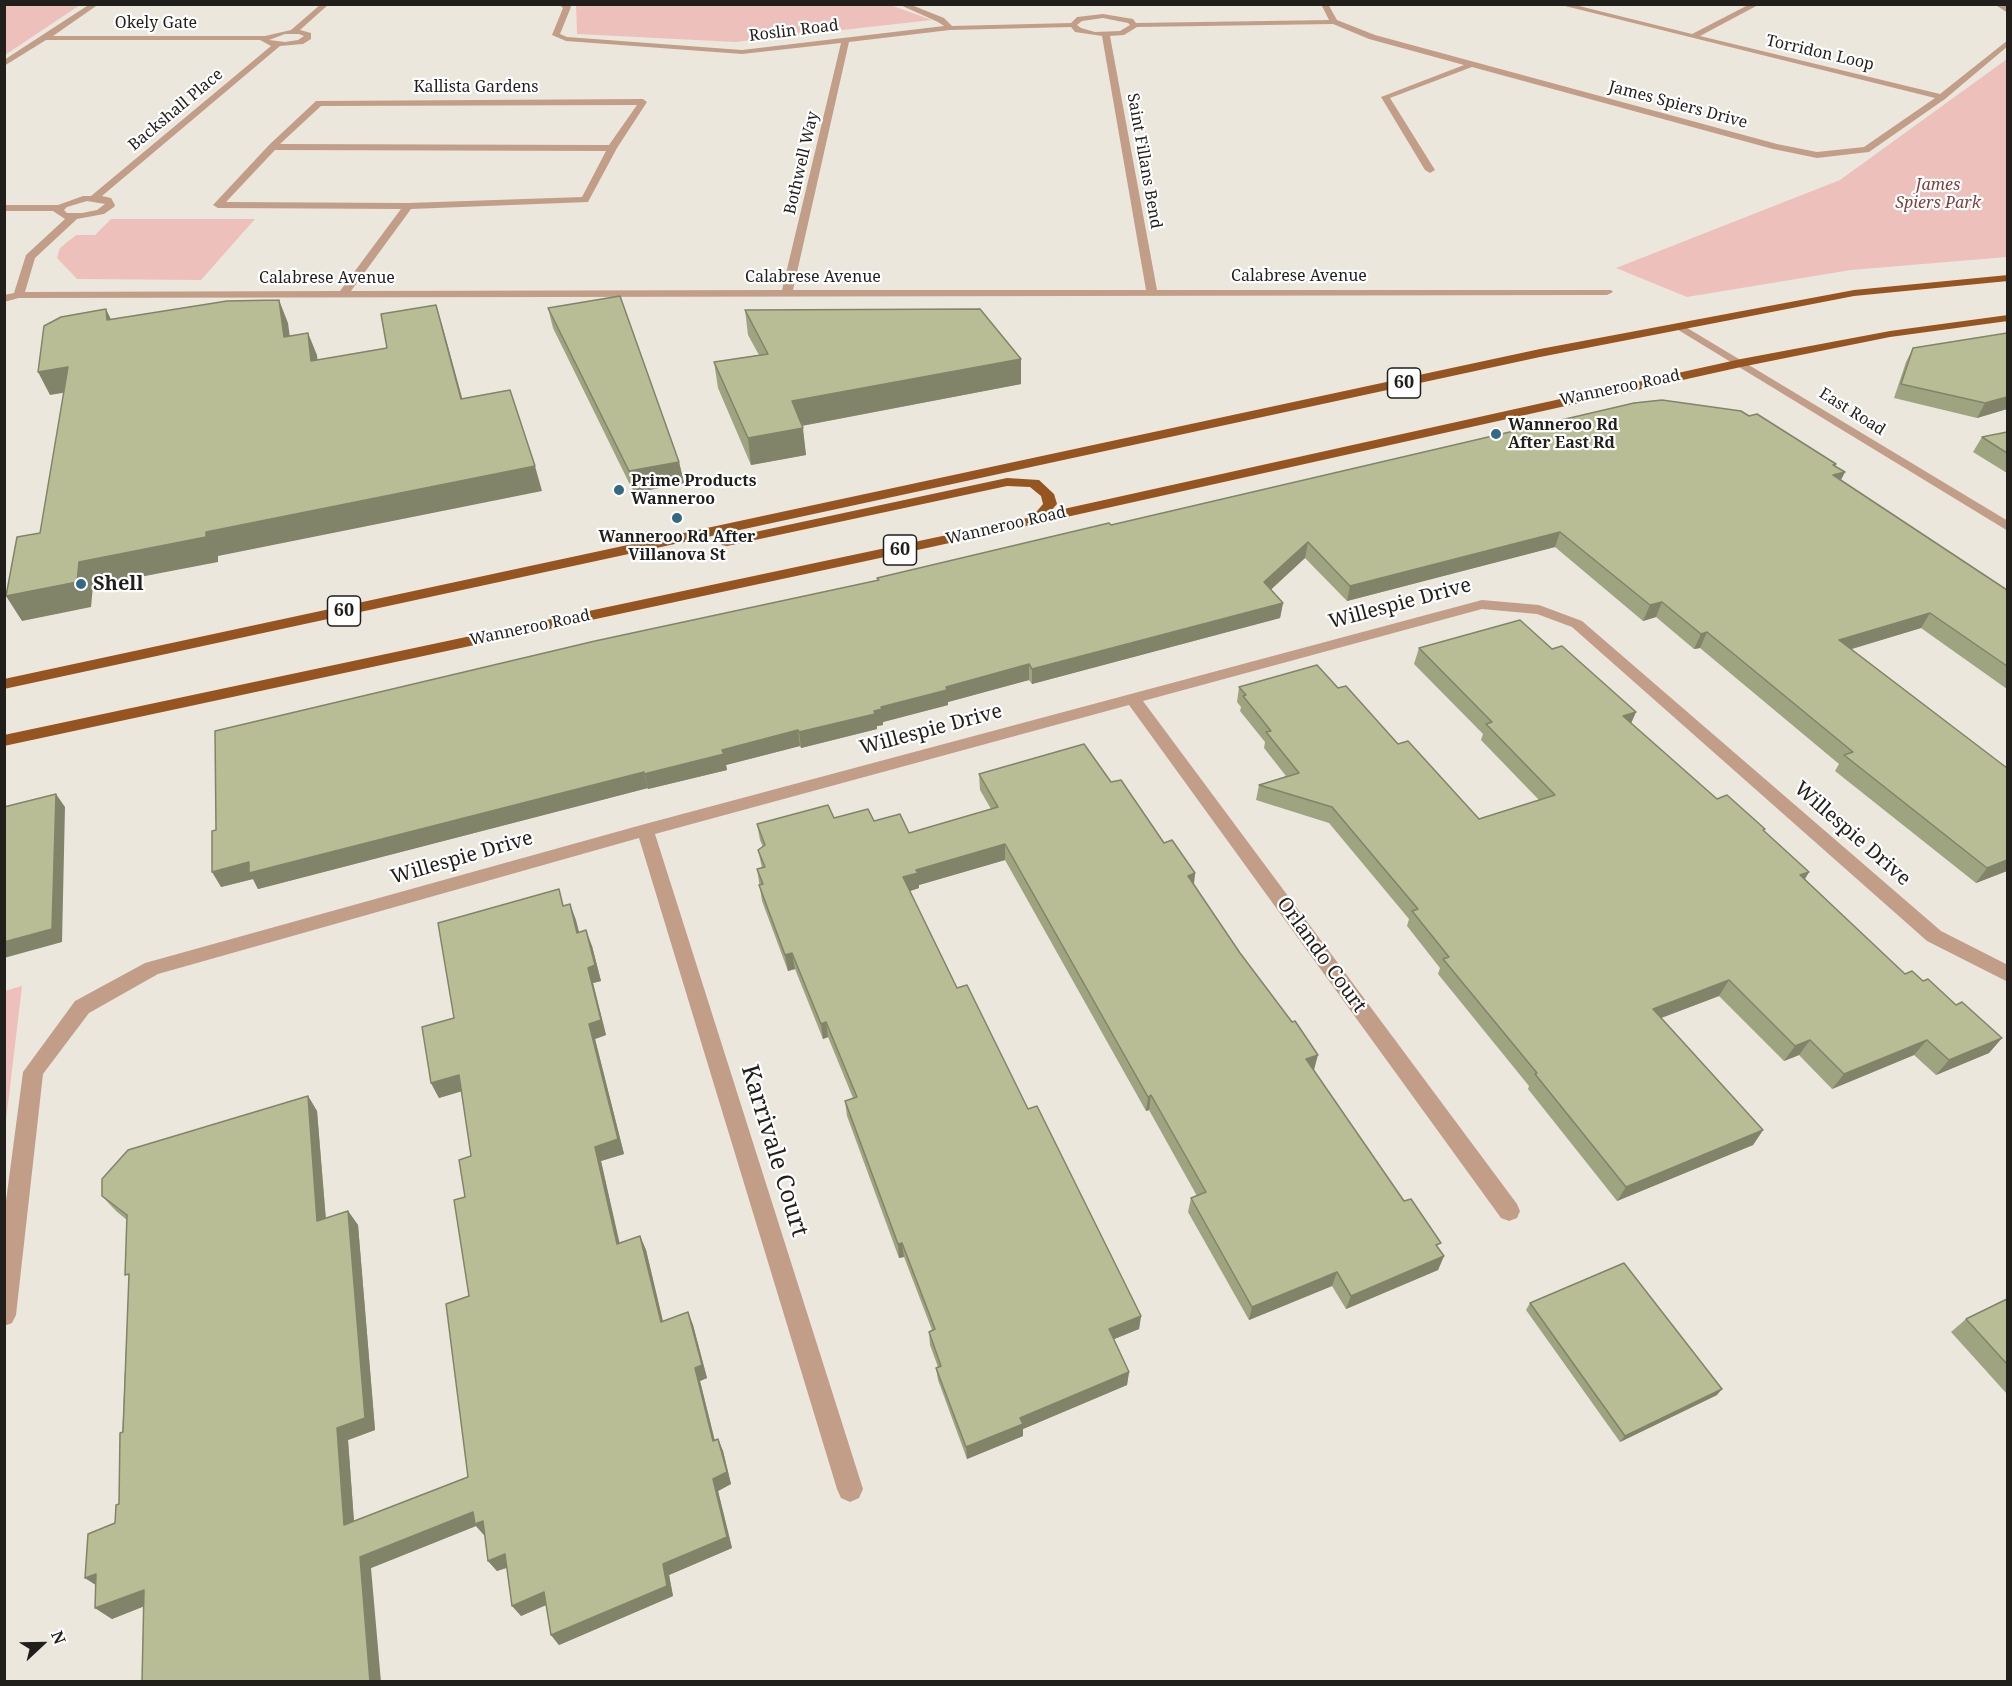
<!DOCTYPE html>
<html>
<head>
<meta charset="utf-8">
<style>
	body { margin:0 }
	#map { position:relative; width:2012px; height:1686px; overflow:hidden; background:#ece7dd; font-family:"Noto Serif",serif }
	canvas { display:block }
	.frame { position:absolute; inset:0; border:6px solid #211f1c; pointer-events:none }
	.north { position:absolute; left:12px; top:1614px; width:60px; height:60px; -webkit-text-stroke:4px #fff; paint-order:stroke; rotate:68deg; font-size:16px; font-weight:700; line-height:24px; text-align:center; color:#211f1c }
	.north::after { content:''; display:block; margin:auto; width:21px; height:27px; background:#211f1c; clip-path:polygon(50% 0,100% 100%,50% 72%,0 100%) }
</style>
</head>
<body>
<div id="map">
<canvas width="2012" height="1686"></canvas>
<div class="frame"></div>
<div class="north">N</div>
</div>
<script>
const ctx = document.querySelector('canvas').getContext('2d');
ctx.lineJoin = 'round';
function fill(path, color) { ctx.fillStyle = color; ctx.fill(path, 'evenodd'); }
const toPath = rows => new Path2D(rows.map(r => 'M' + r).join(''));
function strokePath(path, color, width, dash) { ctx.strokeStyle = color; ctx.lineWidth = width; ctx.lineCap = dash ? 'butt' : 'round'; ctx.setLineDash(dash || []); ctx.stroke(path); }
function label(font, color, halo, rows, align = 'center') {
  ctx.font = font + ' "Noto Serif",serif'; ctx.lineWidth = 4.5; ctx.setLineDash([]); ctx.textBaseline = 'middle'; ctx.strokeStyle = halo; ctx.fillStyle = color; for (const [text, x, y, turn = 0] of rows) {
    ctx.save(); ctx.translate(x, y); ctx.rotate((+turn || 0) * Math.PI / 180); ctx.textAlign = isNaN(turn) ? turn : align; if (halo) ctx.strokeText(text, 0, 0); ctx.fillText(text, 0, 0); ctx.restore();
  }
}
const green = toPath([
	[4,5,5,4,80,5,5,55],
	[890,5,932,20,735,42,577,34,576,5],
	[2007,59,2007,257,1851,270,1687,297,1616,268,1840,180],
	[111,219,255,219,201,280,77,279,57,258,60,248,76,235,95,235],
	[22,986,5,1129,5,991]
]);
const minor = toPath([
	[90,4,99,4,53,36,265,36,291,30,321,4,329,4,300,30,311,33,311,39,303,44,280,46,102,196,111,198,115,205,114,207,104,214,77,219,35,258,25,292,340,291,401,209,218,208,213,205,269,145,316,101,643,99,647,102,617,148,588,202,411,209,351,291,782,290,841,43,742,54,566,41,552,35,563,8,559,4,568,4,571,7,560,34,567,37,742,50,944,26,938,22,898,4,909,4,944,18,952,26,1071,23,1077,17,1103,14,1133,19,1136,23,1329,20,1321,4,1328,4,1337,20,1375,35,1777,144,1817,152,1864,147,1935,98,1557,4,1571,4,1692,34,1750,4,1760,4,1700,36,1940,94,2008,40,2008,46,1945,99,1869,152,1817,158,1773,149,1472,67,1390,98,1435,170,1430,173,1425,170,1381,97,1464,65,1369,39,1333,24,1137,27,1124,35,1110,36,1157,290,1611,290,1613,292,1607,295,19,298,4,302,4,295,14,293,26,255,65,219,53,211,4,211,4,205,58,205,83,196,91,196,271,46,260,40,46,40,4,66,4,60,90,4],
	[1103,18,1128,23,1130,25,1120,31,1095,32,1081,28,1077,25,1082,21,1103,18],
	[1071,27,1075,32,1102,36,1146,290,793,290,849,42,950,30,1071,27],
	[285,34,299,34,304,36,298,40,285,42,269,40,285,34],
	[637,105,609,145,280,144,321,106,637,105],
	[275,150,606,151,582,197,408,203,226,202,275,150],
	[87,201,105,204,97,210,82,213,67,213,64,210,67,207,87,201],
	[1994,4,2003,4,2008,7,2008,13,1994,4],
	[1482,600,1539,605,1582,621,1941,931,2008,965,2008,982,1927,941,1572,627,1537,614,1482,609,1143,701,1517,1204,1520,1211,1517,1218,1509,1221,1501,1218,1129,705,655,834,863,1489,859,1498,850,1502,841,1498,837,1489,639,838,158,974,89,1013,43,1074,16,1315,12,1323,4,1326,4,1216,23,1072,75,1001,145,963,645,824,1482,600]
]);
const tertiary = toPath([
	[1679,323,2008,521,2008,531,1675,328,1673,326,1679,323]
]);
const trunk = toPath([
	[2008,275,2008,281,1854,296,1540,357,4,689,4,679,1540,349,1854,290,2008,275],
	[2008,315,2008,321,1890,337,1741,367,936,546,4,746,4,735,1032,517,1043,504,1041,496,1030,487,1007,486,727,546,722,545,720,542,722,539,727,538,1007,478,1039,480,1054,494,1057,504,1050,512,1741,359,1890,331,2008,315]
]);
const wall = toPath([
	[548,308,679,462,684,483,634,493,553,328],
	[745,310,1021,359,1021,384,802,426,806,455,751,465,718,388,714,362,759,355,748,335],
	[1913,348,2007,409,1977,418,1894,398,1906,362],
	[1749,416,1836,464,1835,466,1845,472,1841,480,2007,590,2007,689,1921,628,1852,649,2007,768,2007,871,1976,883,1835,771,1839,764,1700,648,1694,649,1656,617,1643,621,1555,547,1347,601,1305,558,1271,589,1283,603,1280,618,1032,684,1029,680,948,702,948,705,883,722,883,725,877,726,877,729,801,748,800,746,726,765,727,770,648,789,648,788,258,889,253,879,221,887,216,830,878,581,877,578,1111,525],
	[2007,432,2007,473,1973,452,1982,437],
	[1419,648,1552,649,1636,712,1631,723,1717,799,1764,831,1809,872,1805,879,1905,974,1923,981,2002,1038,1989,1053,1936,1075,1914,1055,1832,1089,1799,1055,1784,1061,1719,996,1661,1018,1763,1130,1753,1145,1617,1201,1528,1089,1529,1086,1438,974,1440,968,1407,926,1409,919,1329,823,1256,800,1259,785,1286,776,1264,748,1265,742,1240,711,1241,707,1237,702,1239,687,1338,688,1479,819,1539,800,1481,740,1483,734,1414,664],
	[979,774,1111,782,1164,843,1195,873,1194,885,1313,1070,1404,1201,1444,1256,1438,1270,1346,1309,1332,1286,1249,1320,1188,1212,1191,1198,1197,1196,1149,1110,1146,1111,1005,860,919,885,919,888,910,891,957,988,1028,1109,1141,1316,1139,1329,1114,1339,1129,1372,1127,1385,1023,1429,1023,1436,967,1459,938,1380,936,1368,938,1367,930,1345,929,1332,932,1330,904,1257,899,1258,847,1116,845,1101,853,1098,828,1037,823,1039,795,969,788,971,762,901,757,869,762,868,758,850,763,847,760,840,757,824,834,818,874,821,909,833,991,809,980,790],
	[570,904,579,932,592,946,601,981,593,983,606,1035,595,1039,624,1154,601,1161,619,1243,640,1236,646,1250,663,1321,688,1312,693,1325,707,1378,700,1381,715,1441,718,1439,723,1451,731,1484,718,1491,732,1548,669,1575,673,1596,559,1645,551,1635,546,1605,521,1616,507,1568,497,1571,488,1561,485,1535,484,1535,476,1526,371,1568,144,1606,112,1619,95,1608,96,1585,85,1578,115,1523,119,1504,129,1279,127,1220,116,1211,102,1196,308,1096,317,1111,326,1219,348,1211,358,1225,375,1430,348,1440,354,1521,468,1477,469,1296,465,1197,471,1156,461,1091,439,1098,431,1083,565,906],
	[2007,1299,2007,1394,1951,1332,1966,1319],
	[1530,1303,1717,1395,1620,1442,1526,1310]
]);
const shadedWall = toPath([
	[279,300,288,323,293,360,284,337],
	[436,305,443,328,469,423,461,399],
	[106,309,117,332,107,320],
	[308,333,317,355,320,384,311,361],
	[1021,359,1021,384,795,427,792,401],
	[68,367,80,390,50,395,38,372],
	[2007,397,2007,409,1977,418,1985,403],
	[803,428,806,455,751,465,748,438],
	[679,462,684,483,634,493,629,471],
	[535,466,542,491,218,556,218,562,93,586,91,607,22,621,6,596,79,562,206,532],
	[1845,472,1837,487,1833,475],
	[1560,532,1555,547,1347,601,1350,586],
	[1308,542,1305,558,1262,598,1264,582],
	[1662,602,1656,617,1643,621,1650,605],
	[1283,603,1280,618,1032,684,1032,669],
	[1930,613,1921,628,1831,655,1839,640],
	[1707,632,1700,648,1694,649,1701,634],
	[1029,664,1029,680,948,702,948,705,883,722,883,725,877,726,877,729,801,748,799,732,874,711,881,707,946,687],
	[1636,712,1629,728,1623,716],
	[798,730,800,746,726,765,727,770,648,789,644,774,722,750],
	[644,772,648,788,258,889,253,879,221,887,212,872,249,862],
	[56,794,65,807,62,942,4,958,4,942],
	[1005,844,1005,860,919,885,919,888,904,893,903,877,916,870],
	[2007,860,2007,871,1976,883,1987,868],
	[1809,872,1800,887,1800,875],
	[1195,873,1193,889,1188,876],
	[570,904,576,920,583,948,577,933],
	[586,930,592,946,601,981,593,983,606,1035,595,1039,624,1154,601,1161,623,1258,617,1244,595,1147],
	[792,953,795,969,788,971,785,955],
	[1729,980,1719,996,1645,1024,1653,1009],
	[826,1022,828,1037,823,1039,821,1024],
	[2002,1038,1989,1053,1936,1075,1949,1060],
	[1810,1040,1799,1055,1784,1061,1795,1046],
	[1927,1040,1914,1055,1832,1089,1844,1074],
	[1318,1055,1314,1070,1302,1075,1306,1059],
	[459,1075,466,1090,439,1098,431,1083],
	[1151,1095,1149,1110,1146,1111,1148,1097],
	[308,1096,317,1111,327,1235,317,1221],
	[1763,1130,1753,1145,1617,1201,1626,1187],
	[348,1211,358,1225,375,1430,348,1440,355,1536,344,1525,337,1428],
	[640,1236,646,1250,666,1335,661,1322],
	[902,1243,904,1257,899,1258,898,1244],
	[1444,1256,1438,1270,1346,1309,1351,1296],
	[1337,1272,1332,1286,1249,1320,1252,1307],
	[688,1312,693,1325,707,1378,700,1381,718,1454,713,1441,695,1368],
	[1141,1316,1139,1329,1107,1342,1109,1329],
	[1129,1372,1127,1385,1023,1429,1023,1436,967,1459,966,1447,1020,1418],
	[1722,1389,1717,1395,1620,1442,1625,1436],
	[718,1439,723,1451,731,1484,718,1491,732,1548,669,1575,673,1596,559,1645,551,1635,663,1564,713,1479],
	[473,1512,483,1521,492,1532,484,1535,476,1526,371,1568,381,1682,370,1682,360,1557],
	[505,1554,514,1565,497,1571,488,1561],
	[96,1574,102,1589,85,1578],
	[144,1590,160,1600,112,1619,95,1608],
	[544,1592,553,1602,521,1616,512,1606]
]);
const building = toPath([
	[620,296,679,462,629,471,548,308,620,296],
	[279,300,284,337,308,333,311,361,387,348,381,314,436,305,461,399,510,390,535,466,206,532,206,537,79,562,77,582,6,596,17,537,40,533,68,367,38,372,44,326,61,317,106,309,107,320,227,301,279,300],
	[980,309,1021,359,792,401,803,428,748,438,714,362,768,354,745,310,980,309],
	[2007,333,2007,397,1985,403,1901,384,1913,348,2007,333],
	[1662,400,1741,411,1749,416,1757,414,1836,464,1833,465,1845,472,1833,475,2007,590,2007,666,1930,613,1839,640,2007,768,2007,860,1987,868,1844,755,1853,752,1707,632,1701,634,1662,602,1650,605,1560,532,1350,586,1308,542,1264,582,1283,603,1032,669,1029,664,946,687,947,690,881,707,882,709,874,711,875,714,799,732,798,730,722,750,724,754,644,774,644,772,249,873,249,862,212,872,212,831,216,830,215,731,595,641,879,580,877,578,1109,523,1111,525,1634,403,1662,400],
	[2007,432,2007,453,1982,437,2007,432],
	[1520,620,1552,649,1562,646,1636,712,1623,716,1717,799,1727,795,1765,829,1763,830,1809,872,1800,875,1905,974,1912,971,1923,981,1928,979,1956,1005,1962,1002,2002,1038,1949,1060,1927,1040,1844,1074,1810,1040,1795,1046,1729,980,1653,1009,1763,1130,1626,1187,1535,1074,1537,1073,1443,959,1449,957,1412,911,1418,909,1332,807,1259,785,1299,773,1266,732,1271,731,1243,696,1246,695,1239,687,1317,665,1338,688,1346,686,1398,744,1408,741,1479,819,1555,795,1486,724,1492,722,1419,648,1520,620],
	[1084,744,1111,782,1121,780,1164,843,1172,840,1195,873,1188,876,1240,953,1292,1022,1295,1021,1318,1055,1306,1059,1404,1201,1411,1199,1441,1243,1436,1245,1444,1256,1351,1296,1337,1272,1252,1307,1191,1198,1206,1192,1151,1095,1148,1097,1005,844,916,870,918,873,903,877,957,988,967,985,1028,1109,1037,1106,1141,1316,1109,1329,1129,1372,1020,1418,1023,1424,966,1447,936,1368,941,1366,929,1332,935,1329,902,1243,898,1244,845,1101,857,1097,826,1022,821,1024,792,953,785,955,759,885,763,884,757,869,765,867,758,850,765,845,757,824,828,805,834,818,868,809,874,821,900,814,909,833,998,807,979,774,1084,744],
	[56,794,52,929,4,942,4,807,56,794],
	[559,889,563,906,570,904,577,933,586,930,595,965,588,968,601,1020,589,1024,618,1139,595,1147,617,1244,640,1236,661,1322,688,1312,702,1365,695,1368,713,1441,718,1439,727,1472,713,1479,727,1537,663,1564,667,1586,551,1635,544,1592,512,1606,505,1554,488,1561,483,1521,475,1524,473,1512,360,1557,370,1682,142,1682,144,1590,95,1608,96,1574,85,1578,88,1534,115,1523,116,1505,119,1504,120,1433,123,1432,129,1274,125,1275,127,1215,102,1196,102,1179,128,1150,308,1096,317,1221,348,1211,365,1418,337,1428,344,1525,468,1477,446,1304,469,1296,454,1200,465,1197,459,1160,471,1156,459,1075,431,1083,422,1027,454,1018,438,923,559,889],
	[1624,1263,1722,1389,1625,1436,1530,1303,1624,1263],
	[2007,1299,2007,1364,1966,1319,2007,1299]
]);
const markers = [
	[1496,434,6,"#336984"],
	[619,490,6,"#336984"],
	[677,518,6,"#336984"],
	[81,584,6,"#336984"]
];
const farStreetnames = [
	["Okely Gate",156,23],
	["Roslin Road",794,31,-7],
	["Torridon Loop",1820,53,13],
	["Kallista Gardens",476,87],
	["James Spiers Drive",1678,105,15],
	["Backshall Place",176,110,-40],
	["Saint Fillans Bend",1144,161,80],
	["Bothwell Way",802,163,-77],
	["Calabrese Avenue",1299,276],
	["Calabrese Avenue",813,277],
	["Calabrese Avenue",327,278],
	["Wanneroo Road",1620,388,-12],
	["East Road",1852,412,32],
	["Wanneroo Road",1006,526,-13],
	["Wanneroo Road",530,628,-12]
];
const farParknames = [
	["James",1938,185],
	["Spiers Park",1938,203]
];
const farPoinames = [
	["Wanneroo Rd",1508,425],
	["After East Rd",1508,443],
	["Prime Products",631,481],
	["Wanneroo",631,499],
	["Wanneroo Rd After",677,537,"center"],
	["Villanova St",677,555,"center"]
];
const shields = [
	[1404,383,33],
	[900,550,33],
	[344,611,33]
];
const shieldNames = [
	["60",1404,383],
	["60",900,550],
	["60",344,611]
];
const poiNames = [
	["Shell",93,584]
];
const streetNames = [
	["Willespie Drive",1400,604,-15],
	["Willespie Drive",931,730,-15],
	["Willespie Drive",1852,834,41],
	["Willespie Drive",462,858,-16],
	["Orlando Court",1321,955,54]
];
const nearStreetnames = [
	["Karrivale Court",774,1151,73]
];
fill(green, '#eec0bc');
fill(minor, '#c29e89');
fill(tertiary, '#c29e89');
fill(trunk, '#965420');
fill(wall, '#9ea380');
fill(shadedWall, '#818468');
fill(building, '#b8bd95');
strokePath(building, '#818468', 1.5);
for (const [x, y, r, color] of markers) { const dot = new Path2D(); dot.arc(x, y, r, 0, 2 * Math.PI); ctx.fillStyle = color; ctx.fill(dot); strokePath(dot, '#fff', 2); }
label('16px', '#211f1c', '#fff', farStreetnames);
label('italic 16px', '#7e403d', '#fff', farParknames);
label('bold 16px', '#211f1c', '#fff', farPoinames, 'left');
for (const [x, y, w] of shields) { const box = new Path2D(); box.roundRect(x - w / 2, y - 15, w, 30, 4.5); ctx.fillStyle = '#fff'; ctx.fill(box); strokePath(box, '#211f1c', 1.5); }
label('bold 18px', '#211f1c', null, shieldNames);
label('bold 20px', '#211f1c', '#fff', poiNames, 'left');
label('20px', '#211f1c', '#fff', streetNames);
label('24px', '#211f1c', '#fff', nearStreetnames);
</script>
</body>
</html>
